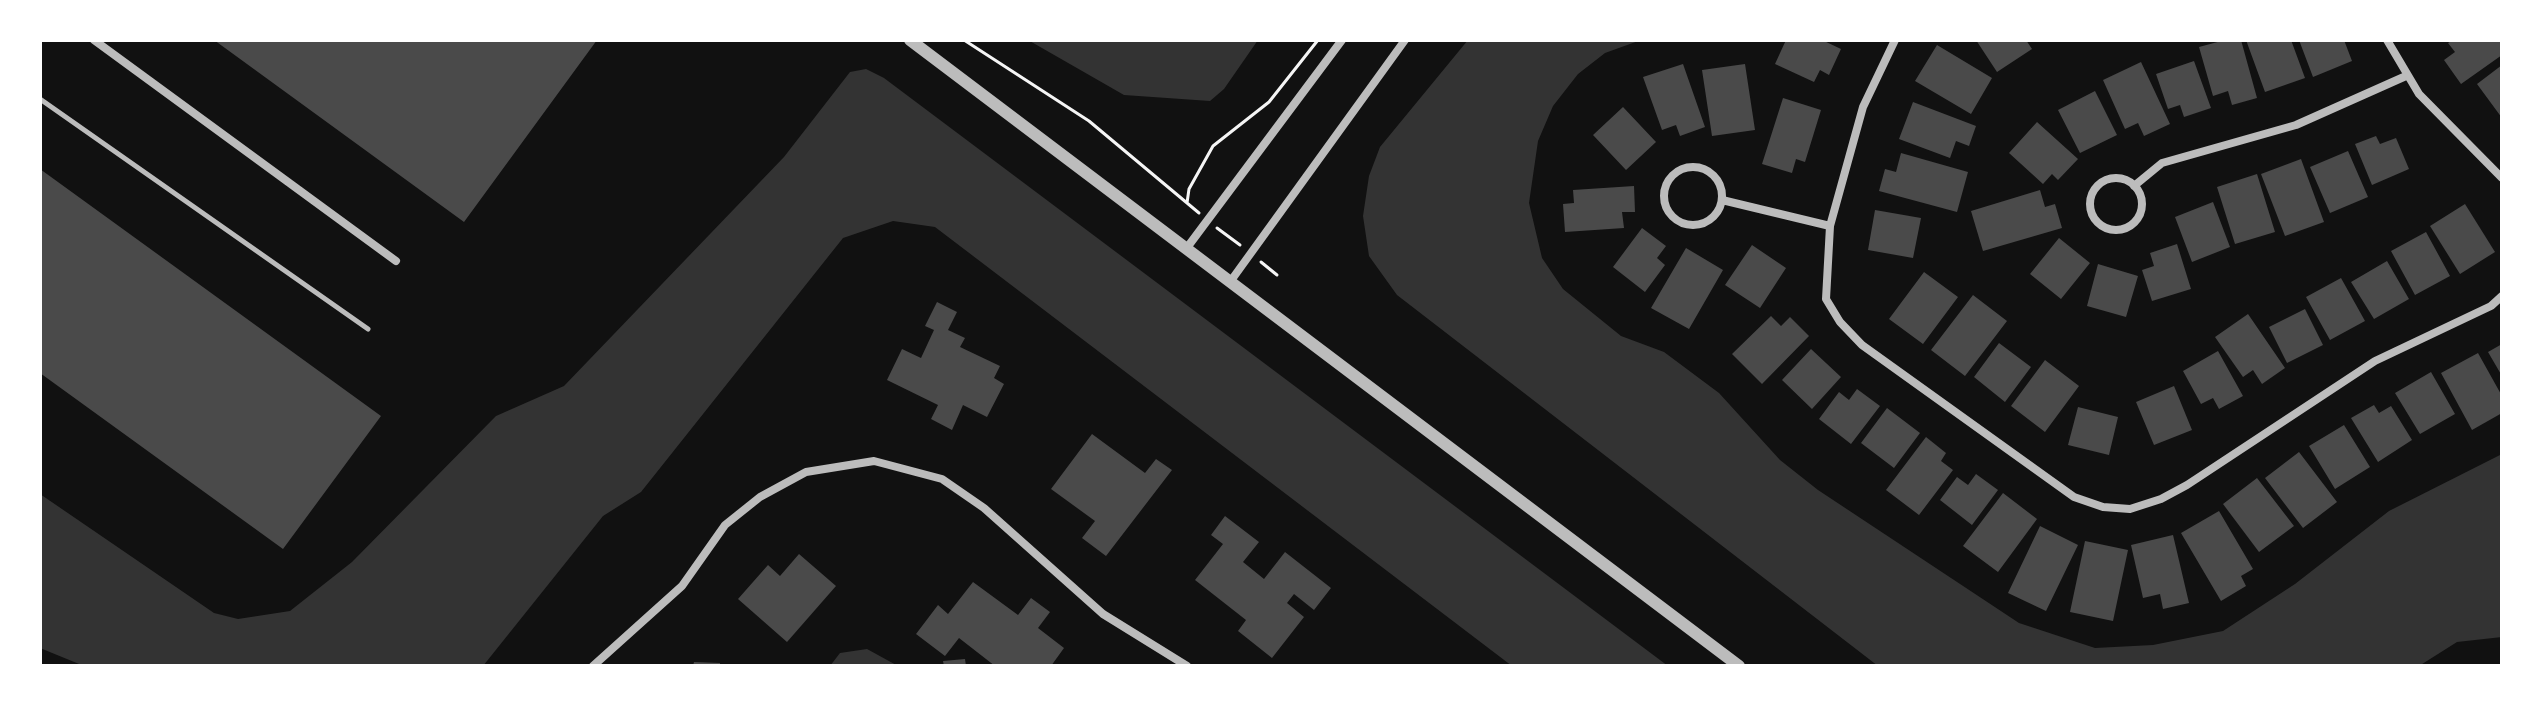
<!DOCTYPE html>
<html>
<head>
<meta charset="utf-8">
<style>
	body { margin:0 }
	#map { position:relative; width:2542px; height:706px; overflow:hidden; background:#111; font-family:"Work Sans",sans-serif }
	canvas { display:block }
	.frame { position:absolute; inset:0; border:42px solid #fff; pointer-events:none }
</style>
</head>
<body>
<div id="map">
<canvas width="2542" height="706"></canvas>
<div class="frame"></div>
</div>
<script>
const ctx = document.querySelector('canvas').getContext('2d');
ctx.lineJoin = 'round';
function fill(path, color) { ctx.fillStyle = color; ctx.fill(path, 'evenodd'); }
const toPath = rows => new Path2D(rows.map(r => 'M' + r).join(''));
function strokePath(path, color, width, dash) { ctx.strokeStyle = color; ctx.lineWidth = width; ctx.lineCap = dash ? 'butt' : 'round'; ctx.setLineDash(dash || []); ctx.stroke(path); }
const water = toPath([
	[1028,40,1258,40,1224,89,1210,101,1124,95],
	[1468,40,1641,40,1605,53,1578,74,1553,106,1538,141,1529,203,1542,258,1563,289,1621,336,1664,352,1719,393,1780,460,1818,490,2019,623,2095,648,2153,645,2223,631,2295,584,2389,511,2502,454,2502,637,2457,642,2419,666,1878,666,1397,295,1369,256,1363,216,1369,176,1380,147],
	[866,69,884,78,1668,666,1512,666,935,227,893,221,843,238,641,492,603,516,483,666,84,666,40,648,40,494,214,613,238,619,290,611,352,562,496,416,564,386,784,157,850,72],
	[867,649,898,666,830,666,840,653]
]);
const building = toPath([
	[214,40,597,40,464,222],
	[1786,40,1822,40,1841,49,1829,75,1820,70,1814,82,1775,64],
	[1976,40,2026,40,2032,49,1997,72],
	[2225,40,2241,40,2257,98,2232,105,2228,91,2213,96,2199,47],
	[2246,40,2291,40,2305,78,2265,92],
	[2299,40,2344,40,2352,61,2313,77],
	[2453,40,2502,40,2502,55,2461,84,2444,60,2455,52,2448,43],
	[1937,45,1992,78,1971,114,1915,81],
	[2194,61,2211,108,2184,117,2180,105,2168,109,2156,74],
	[2141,62,2170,124,2144,136,2138,123,2125,129,2103,80],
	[1683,64,1705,127,1680,136,1676,125,1662,130,1643,77],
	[1745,64,1755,130,1712,136,1702,70],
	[2502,65,2502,118,2477,84],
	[2095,91,2117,135,2080,153,2058,110],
	[1783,98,1821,110,1805,162,1796,159,1792,173,1762,164],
	[1913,102,1976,126,1969,146,1956,141,1950,158,1899,139],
	[1623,107,1656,142,1626,170,1593,135],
	[2037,122,2078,159,2058,180,2052,174,2043,184,2009,153],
	[2376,136,2380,144,2396,138,2409,169,2372,185,2355,144],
	[2348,151,2368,197,2330,213,2310,167],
	[1901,153,1968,172,1957,212,1879,191,1885,169,1896,172],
	[2301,159,2324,222,2285,236,2261,174],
	[40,169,381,416,283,549,40,373],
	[2257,174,2275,232,2235,244,2217,187],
	[1634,186,1635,212,1622,212,1624,228,1565,232,1563,204,1574,203,1573,190],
	[2040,190,2045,207,2055,204,2062,228,1983,251,1971,211],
	[2213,202,2230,247,2192,262,2175,217],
	[2465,204,2495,252,2460,274,2430,226],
	[1875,210,1921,218,1913,258,1868,250],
	[1642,228,1666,246,1657,258,1665,265,1645,292,1613,267],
	[2426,232,2450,276,2415,295,2391,251],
	[2059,238,2090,263,2061,299,2030,274],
	[2177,244,2191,289,2152,301,2142,270,2154,266,2150,253],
	[1752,245,1786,268,1760,308,1725,285],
	[1686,248,1723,270,1689,329,1651,308],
	[2387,261,2409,299,2374,319,2351,282],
	[2098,264,2138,276,2126,317,2087,306],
	[1924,272,1958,297,1923,344,1889,319],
	[2341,278,2365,321,2330,340,2306,297],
	[1973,295,2007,321,1965,376,1931,350],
	[937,302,957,312,948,330,965,338,960,347,1000,366,994,378,1004,384,987,417,963,405,952,430,931,419,938,405,887,380,902,349,921,358,934,330,925,326],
	[2305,309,2323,345,2287,363,2269,327],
	[2248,314,2285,368,2262,384,2253,370,2243,377,2215,337],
	[1771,316,1781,326,1790,317,1809,336,1762,384,1732,354],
	[1999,343,2031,367,2005,402,1974,377],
	[2502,344,2502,376,2488,352],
	[1811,349,1841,377,1812,409,1782,380],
	[2218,351,2243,396,2219,409,2213,398,2201,404,2183,371],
	[2478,353,2502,396,2502,413,2472,430,2441,373],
	[2045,360,2079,386,2045,432,2011,406],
	[2431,372,2455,414,2420,434,2395,393],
	[2174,386,2192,430,2154,445,2136,402],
	[1857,389,1880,406,1851,444,1819,419,1839,392,1849,400],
	[2374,405,2379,413,2391,406,2412,440,2378,462,2351,418],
	[2078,407,2118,417,2109,455,2068,445],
	[1887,408,1920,433,1894,468,1861,443],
	[2344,425,2370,467,2335,489,2309,446],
	[1092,434,1145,473,1156,459,1172,470,1106,556,1082,538,1095,521,1051,489],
	[1926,437,1946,453,1941,461,1953,470,1919,515,1886,490],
	[2299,452,2337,502,2303,528,2265,478],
	[1976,474,1998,490,1972,525,1940,500,1957,477,1968,485],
	[2257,478,2294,526,2259,552,2223,504],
	[2003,493,2037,519,1998,572,1963,546],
	[2219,511,2253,569,2241,576,2246,586,2221,601,2181,533],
	[1225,516,1259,542,1243,562,1264,579,1285,552,1331,588,1314,610,1294,594,1287,603,1304,617,1272,658,1238,631,1246,620,1195,580,1223,544,1211,535],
	[2040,526,2078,545,2046,611,2008,593],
	[2173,535,2189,603,2163,609,2160,594,2143,598,2131,545],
	[2085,541,2128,550,2113,621,2070,612],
	[799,554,836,586,787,642,738,599,768,565,780,576],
	[973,582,1018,615,1031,598,1050,612,1038,628,1064,648,1051,666,995,666,959,638,945,656,916,634,938,605,948,614],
	[965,659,966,666,944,666,943,661],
	[694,662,720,663,720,666,693,666]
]);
const path = toPath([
	[964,40,1089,121,1199,213],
	[1187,203,1189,189,1213,146,1269,102,1318,40],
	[1217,228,1240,245],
	[1261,262,1277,275]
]);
const service = toPath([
	[40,99,368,329]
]);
const minor = toPath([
	[94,40,396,261],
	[1895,40,1863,107,1830,226,1826,299,1840,322,1862,345,2074,497,2103,507,2130,509,2161,499,2187,485,2375,361,2491,306,2502,296],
	[2387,40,2419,94,2502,178],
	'1664 196a29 29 0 1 1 58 0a29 29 0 1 1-58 0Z',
	'2090 204a26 26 0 1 1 52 0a26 26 0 1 1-52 0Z',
	[2134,186,2162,163,2296,125,2406,76],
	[1722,200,1830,226],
	[1186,249,1342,40],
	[1230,282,1405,40],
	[593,666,682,586,725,525,760,497,806,472,874,461,942,479,984,508,1103,614,1187,666]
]);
const tertiary = toPath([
	[910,40,1739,666]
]);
fill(water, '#333');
fill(building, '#4a4a4a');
strokePath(path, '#f5f5f5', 3);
strokePath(service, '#bcbcbc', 5);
strokePath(minor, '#bcbcbc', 8);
strokePath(tertiary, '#bcbcbc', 12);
</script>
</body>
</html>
